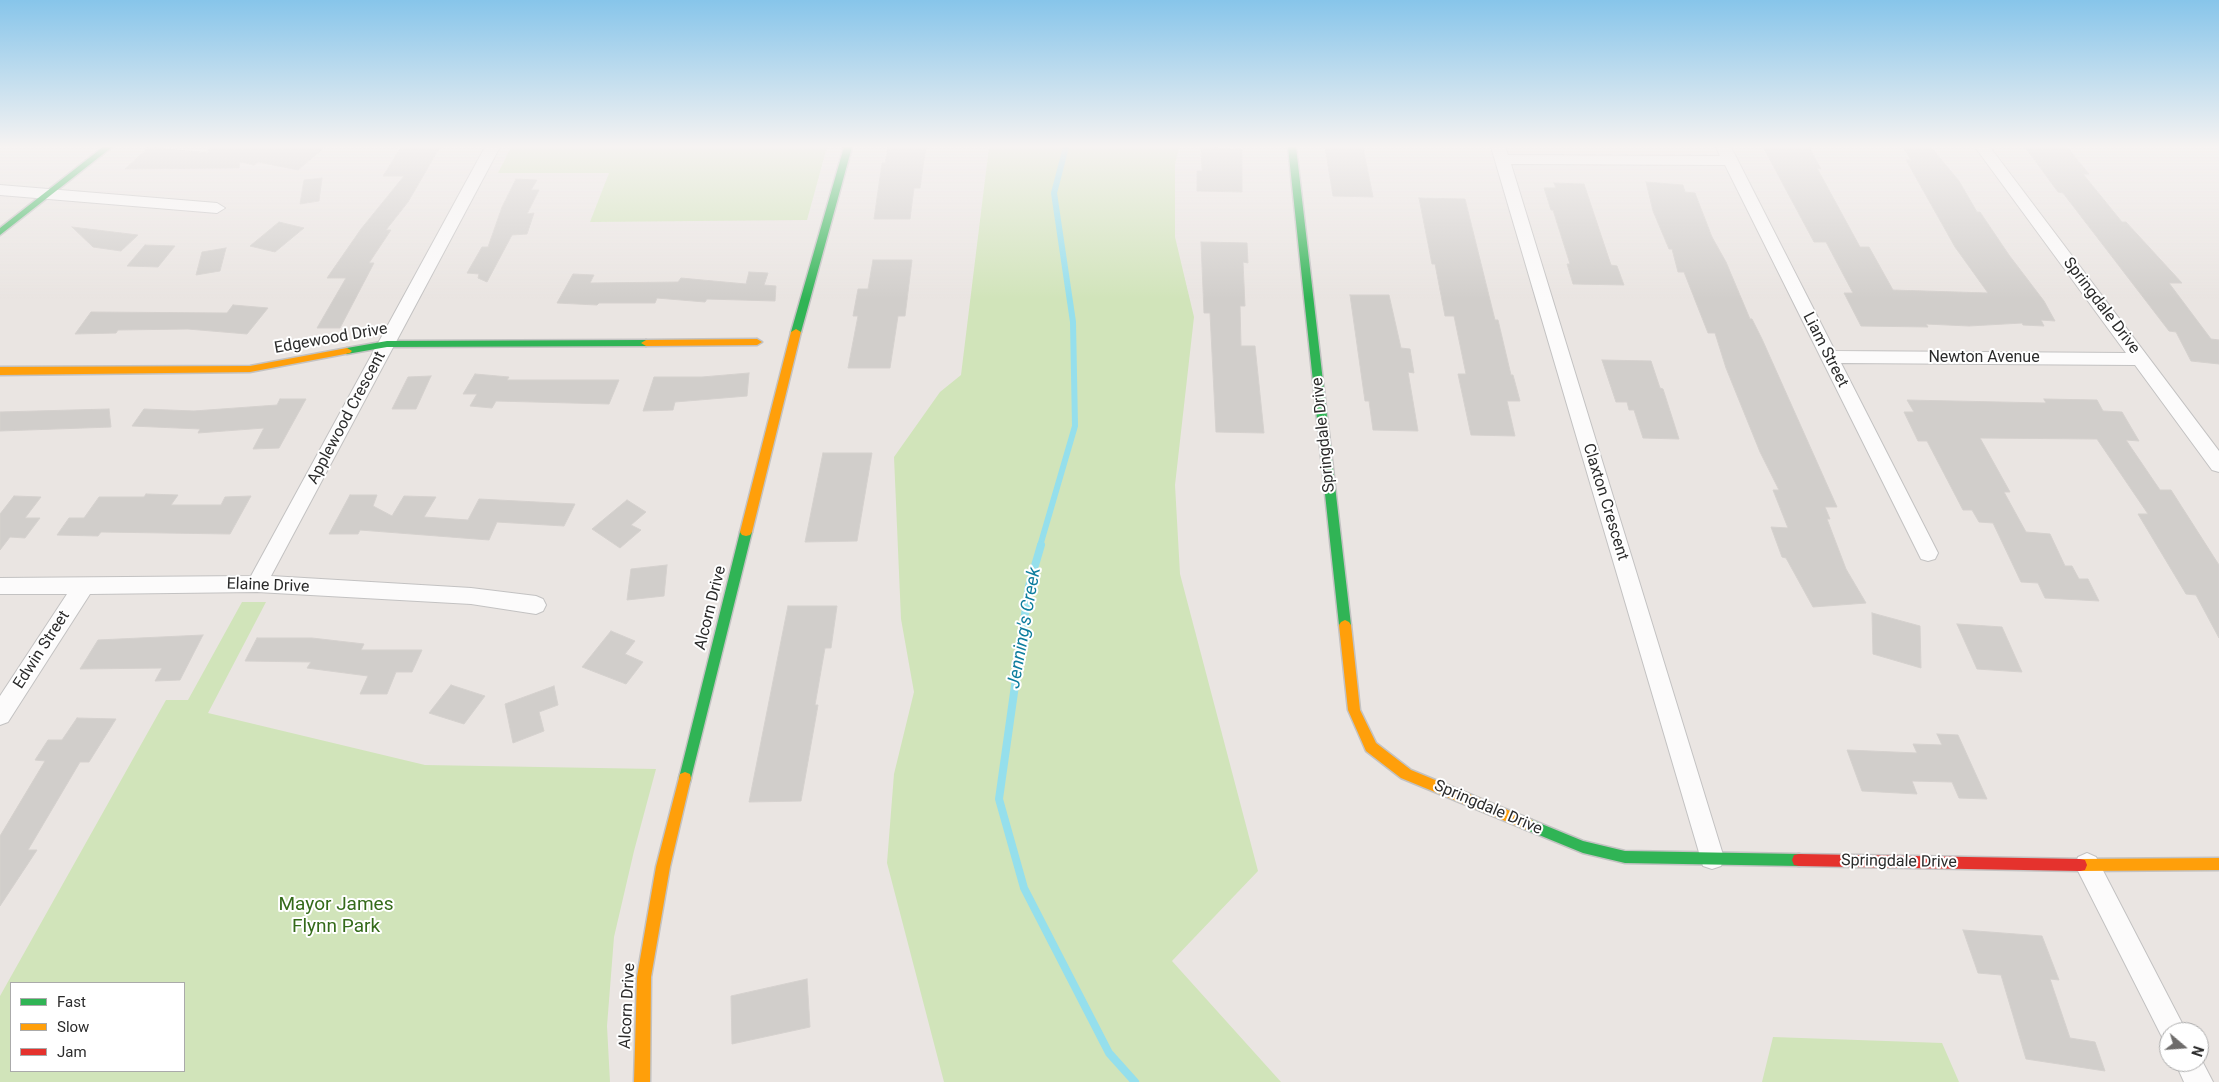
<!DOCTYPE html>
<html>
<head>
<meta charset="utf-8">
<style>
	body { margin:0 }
	#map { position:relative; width:2219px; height:1082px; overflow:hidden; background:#eae5e2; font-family:Roboto,sans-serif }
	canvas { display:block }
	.legend { position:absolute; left:10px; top:982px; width:175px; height:90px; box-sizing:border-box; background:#fff; border:1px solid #aaa; margin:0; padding:6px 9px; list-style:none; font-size:15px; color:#2b2b2b }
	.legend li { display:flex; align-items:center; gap:10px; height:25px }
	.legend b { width:25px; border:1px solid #aaa }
	.north { position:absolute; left:2159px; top:1022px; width:50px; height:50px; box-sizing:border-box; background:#fff; border:1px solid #aaa; border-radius:50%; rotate:108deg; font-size:14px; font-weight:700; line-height:20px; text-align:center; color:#2b2b2b }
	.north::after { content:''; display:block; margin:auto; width:18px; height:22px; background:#6e6c6b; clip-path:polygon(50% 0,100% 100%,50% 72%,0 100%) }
</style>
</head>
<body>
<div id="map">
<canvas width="2219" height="1082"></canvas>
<ul class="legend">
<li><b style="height:6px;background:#30b455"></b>Fast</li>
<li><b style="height:6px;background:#ff9f0a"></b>Slow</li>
<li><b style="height:6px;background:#e5322d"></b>Jam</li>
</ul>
<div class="north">N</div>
</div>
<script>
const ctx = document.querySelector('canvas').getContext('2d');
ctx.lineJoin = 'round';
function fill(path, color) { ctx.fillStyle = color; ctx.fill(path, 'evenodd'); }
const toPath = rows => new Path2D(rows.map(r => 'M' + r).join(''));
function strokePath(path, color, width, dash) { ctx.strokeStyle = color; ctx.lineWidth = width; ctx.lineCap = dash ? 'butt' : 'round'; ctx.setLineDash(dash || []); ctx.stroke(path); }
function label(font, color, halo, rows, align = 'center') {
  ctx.font = font + ' Roboto,sans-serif'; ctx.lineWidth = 4; ctx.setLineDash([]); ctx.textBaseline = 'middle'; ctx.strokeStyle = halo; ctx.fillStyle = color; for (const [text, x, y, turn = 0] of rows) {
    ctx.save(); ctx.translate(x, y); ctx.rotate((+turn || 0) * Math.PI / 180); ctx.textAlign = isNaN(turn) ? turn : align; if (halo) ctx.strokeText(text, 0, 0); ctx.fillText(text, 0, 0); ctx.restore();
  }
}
const green = toPath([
	[511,147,827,147,807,220,590,222,609,173,498,173],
	[989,147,1179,147,1175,165,1175,237,1194,317,1175,485,1180,574,1258,871,1172,961,1281,1082,944,1082,887,863,894,774,914,692,901,619,894,457,940,392,961,375],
	[242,602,266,602,208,713,425,765,656,769,634,851,614,937,607,1026,610,1082,0,1082,0,996,166,700,188,700],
	[11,983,184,983,184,1071,11,1071],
	[1773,1037,1942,1043,1959,1082,1762,1082]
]);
const streamFar1 = toPath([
	[1040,546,1075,426,1073,322,1054,193,1066,147]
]);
const stream = toPath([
	[1041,545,1029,586,999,799,1024,888,1109,1053,1135,1082]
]);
const building = toPath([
	[149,147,208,153,209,147,325,147,298,170,258,162,254,165,240,162,239,168,125,169,149,147],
	[401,147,440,147,408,202,386,230,391,230,369,263,374,263,340,328,317,328,346,278,327,278,361,229,404,176,383,176,401,147],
	[888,147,926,147,920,188,914,188,910,219,874,219,882,163,885,163,888,147],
	[1325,147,1363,147,1373,197,1333,196,1325,147],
	[1763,147,1809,147,1821,169,1817,168,1860,247,1869,247,1893,290,1988,293,1955,247,1906,160,1911,160,1903,147,1931,147,1959,181,1977,212,1980,212,2009,255,2044,301,2055,321,2041,320,2044,326,2023,325,2022,323,1969,326,1926,324,1928,327,1861,326,1844,293,1853,293,1826,242,1814,242,1763,147],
	[2025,147,2067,147,2089,174,2083,174,2122,222,2126,222,2182,283,2169,283,2211,339,2219,340,2219,364,2191,361,2176,332,2169,331,2063,193,2058,192,2025,147],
	[1201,148,1242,149,1242,192,1197,191,1197,171,1202,171,1201,148],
	[322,178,319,201,300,204,304,180,322,178],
	[516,179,537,180,531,190,539,190,527,214,534,213,527,234,512,235,487,282,478,278,479,274,467,273,482,247,488,247,502,207,516,179],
	[1646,182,1683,185,1685,192,1695,193,1712,237,1726,262,1750,319,1752,319,1762,339,1837,507,1825,507,1830,519,1827,519,1846,569,1866,603,1813,607,1786,558,1782,557,1771,527,1788,528,1773,490,1779,490,1760,452,1726,368,1715,333,1708,333,1684,272,1678,272,1672,249,1669,249,1653,211,1646,182],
	[1554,183,1584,184,1611,265,1617,266,1624,285,1573,284,1567,264,1570,264,1553,210,1551,210,1544,188,1556,188,1554,183],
	[1419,198,1465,199,1495,320,1498,320,1511,375,1513,375,1520,401,1507,401,1515,436,1471,435,1458,374,1466,374,1454,316,1445,316,1435,264,1432,264,1419,198],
	[279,222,304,228,275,252,250,246,279,222],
	[72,227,138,235,121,251,93,247,72,227],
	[1201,242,1247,243,1248,263,1243,262,1245,306,1240,306,1241,346,1255,346,1264,433,1216,432,1210,313,1204,313,1201,242],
	[145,245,175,246,158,267,127,266,145,245],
	[226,248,220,271,196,275,202,252,226,248],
	[873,260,912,260,905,316,898,316,890,368,848,368,858,316,853,316,858,289,868,289,873,260],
	[749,272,768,273,764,285,776,286,775,301,707,299,705,302,657,298,655,303,599,303,597,305,557,303,573,274,594,275,590,283,678,282,681,278,746,284,749,272],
	[1350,295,1389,295,1401,348,1410,349,1414,373,1408,372,1418,431,1373,430,1369,401,1365,401,1350,295],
	[233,305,268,308,247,334,188,329,118,330,116,333,75,334,91,312,227,313,233,305],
	[1602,360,1651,361,1660,388,1663,389,1679,439,1643,438,1634,410,1629,410,1627,402,1616,402,1602,360],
	[749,373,747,396,675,402,673,410,643,411,654,377,702,377,749,373],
	[475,374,509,377,507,380,619,380,609,404,496,401,492,408,470,406,477,394,463,394,475,374],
	[431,376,416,409,392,409,408,377,431,376],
	[280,399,306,399,279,448,253,449,264,428,198,433,200,429,132,426,144,409,194,411,277,405,280,399],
	[2044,399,2097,400,2103,411,2122,412,2139,441,2126,440,2160,490,2171,490,2219,565,2219,638,2196,595,2186,594,2138,514,2148,514,2097,439,1980,438,2010,492,2004,492,2026,532,2050,534,2065,566,2072,566,2079,579,2088,579,2099,601,2045,598,2038,583,2021,582,1993,523,1979,522,1972,510,1963,510,1927,441,1918,441,1904,412,1914,412,1907,400,2046,403,2044,399],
	[109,409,111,427,0,431,0,412,109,409],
	[823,453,872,453,857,541,805,542,823,453],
	[146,494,178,495,171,505,221,505,225,497,251,496,230,534,101,532,98,536,57,535,69,518,84,518,99,497,144,497,146,494],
	[350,495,377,495,373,506,392,516,404,496,436,497,424,517,468,520,479,499,575,504,564,526,497,522,489,540,360,530,358,534,329,534,350,495],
	[14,496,41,497,25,518,40,518,25,538,10,537,0,550,0,514,14,496],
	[627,500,646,512,631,525,641,530,620,548,592,529,627,500],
	[667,565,664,596,627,600,631,569,667,565],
	[788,606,837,606,831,648,825,648,815,705,818,705,801,801,749,802,788,606],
	[1872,613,1920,626,1921,668,1873,654,1872,613],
	[1957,624,2002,627,2022,672,1977,669,1957,624],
	[611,631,635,641,625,654,643,662,626,684,582,667,611,631],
	[203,635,180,680,155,681,162,668,80,669,98,640,203,635],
	[257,638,312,638,364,644,361,650,422,650,412,672,396,672,387,694,360,694,368,676,307,668,311,662,245,661,257,638],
	[451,685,485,696,464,724,429,713,451,685],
	[554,686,558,705,539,712,544,731,513,743,505,704,554,686],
	[77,718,116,719,89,762,80,762,28,850,37,850,0,906,0,836,45,761,35,760,48,740,62,740,77,718],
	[1937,734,1958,735,1987,799,1959,798,1952,782,1912,781,1917,794,1862,791,1847,750,1917,753,1913,744,1942,745,1937,734],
	[1963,930,2042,936,2059,980,2050,979,2070,1038,2095,1042,2105,1071,2026,1059,2001,975,1978,973,1963,930],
	[807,979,810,1027,732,1044,731,996,807,979]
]);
const street = toPath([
	[485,147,500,147,271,576,471,588,536,596,543,599,546,605,543,611,536,614,471,604,257,592,90,594,8,722,0,725,0,696,67,594,0,594,0,578,251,576,485,147],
	[1491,147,1505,147,1508,155,1720,156,1716,147,1731,147,1835,351,2126,353,1975,147,1990,147,2219,451,2219,472,2212,470,2135,365,1841,363,1938,553,1935,559,1928,561,1921,559,1725,165,1511,164,1724,858,1721,866,1712,869,1703,866,1491,147],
	[0,185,217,203,225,208,217,213,0,195,0,185],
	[2087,853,2096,857,2182,1023,2186,1032,2169,1032,2169,1044,2164,1041,2075,865,2078,857,2087,853],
	[2199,1055,2213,1082,2184,1082,2175,1062,2199,1062,2199,1055]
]);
const fast = toPath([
	[103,147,112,147,0,235,0,228,103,147],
	[844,147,852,147,801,332,796,335,791,332,844,147],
	[1288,147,1296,147,1351,625,1349,628,1345,630,1341,628,1339,625,1288,147],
	[646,340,651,343,646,346,387,347,347,354,342,351,347,348,387,341,646,340],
	[746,528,750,529,752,532,691,778,690,782,685,784,680,782,679,778,740,532,742,529,746,528],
	[1527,818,1583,841,1625,851,1799,854,1804,855,1806,860,1804,865,1799,866,1625,863,1583,853,1522,828,1520,824,1522,820,1527,818]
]);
const slow = toPath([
	[796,329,801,332,752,532,750,535,746,536,742,535,740,532,791,332,796,329],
	[757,339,762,342,757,345,646,346,641,343,646,340,757,339],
	[347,348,352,351,350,353,250,372,0,375,0,367,250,366,347,348],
	[1345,620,1349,622,1351,625,1360,710,1376,743,1411,770,1532,820,1534,824,1532,828,1527,830,1401,778,1366,751,1348,710,1339,625,1341,622,1345,620],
	[685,772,690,774,691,778,670,867,651,977,650,1082,634,1082,637,977,656,867,679,778,680,774,685,772],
	[2219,858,2219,870,2080,871,2075,870,2073,865,2075,860,2080,859,2219,858]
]);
const jam = toPath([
	[1799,854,2080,859,2085,860,2087,865,2085,870,2080,871,1799,866,1794,865,1792,860,1794,855,1799,854]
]);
const streetNames = [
	["Springdale Drive",2101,306,53],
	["Edgewood Drive",331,339,-10],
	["Liam Street",1825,350,63],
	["Newton Avenue",1984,358],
	["Applewood Crescent",347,418,-62],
	["Springdale Drive",1324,435,-96],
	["Claxton Crescent",1605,502,73],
	["Elaine Drive",268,586,2],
	["Alcorn Drive",711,608,-76],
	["Edwin Street",42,650,-57],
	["Springdale Drive",1488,808,23],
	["Springdale Drive",1899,862,1],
	["Alcorn Drive",628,1006,-87]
];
const waterNames = [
	["Jenning's Creek",1025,628,-80]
];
const nearParknames = [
	["Mayor James",336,905],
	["Flynn Park",336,927]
];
fill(green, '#d1e4ba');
strokePath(streamFar1, '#95dfec', 6);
strokePath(stream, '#95dfec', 8);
fill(building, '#d1cecb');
strokePath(building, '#d5d1ce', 1);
strokePath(street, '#c3c2c2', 2);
strokePath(fast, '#c3c2c2', 3);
strokePath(slow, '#c3c2c2', 3);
strokePath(jam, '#c3c2c2', 3);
fill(street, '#fcfbfb');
fill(fast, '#30b455');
fill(slow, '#ff9f0a');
fill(jam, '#e5322d');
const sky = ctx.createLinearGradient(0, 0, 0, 299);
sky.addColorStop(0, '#87c5ea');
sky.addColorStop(0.49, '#f6f3f2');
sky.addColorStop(1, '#f6f3f200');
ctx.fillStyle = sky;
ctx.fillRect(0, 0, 2219, 299);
label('16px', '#2b2b2b', '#fff', streetNames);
label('italic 18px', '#0d7d9e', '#fff', waterNames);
label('19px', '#346a1a', '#fff', nearParknames);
</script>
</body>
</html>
